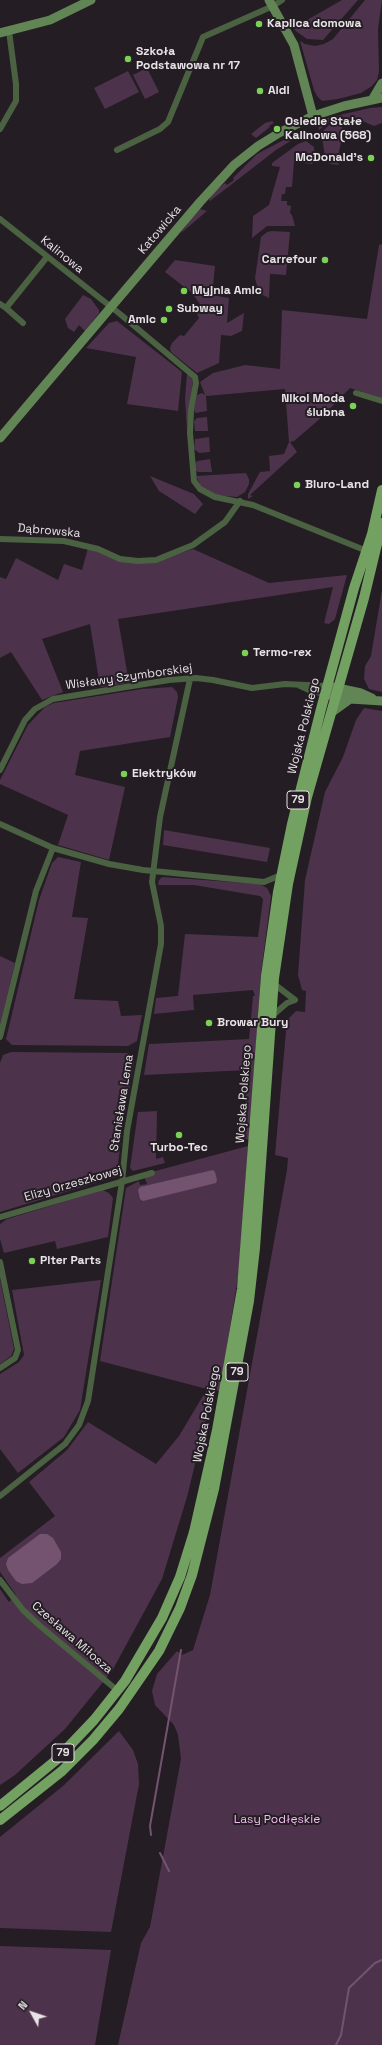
<!DOCTYPE html>
<html>
<head>
<meta charset="utf-8">
<style>
	body { margin:0 }
	#map { position:relative; width:382px; height:2045px; overflow:hidden; background:#241d24; font-family:"Space Grotesk",sans-serif }
	canvas { display:block }
	.north { position:absolute; left:12px; top:1993px; width:40px; height:40px; -webkit-text-stroke:3px #241d24; paint-order:stroke; rotate:310deg; font-size:11px; font-weight:700; line-height:16px; text-align:center; color:#e8e3e7 }
	.north::after { content:''; display:block; margin:auto; width:14px; height:18px; background:#e8e3e7; clip-path:polygon(50% 0,100% 100%,50% 72%,0 100%) }
</style>
</head>
<body>
<div id="map">
<canvas width="382" height="2045"></canvas>
<div class="north">N</div>
</div>
<script>
const ctx = document.querySelector('canvas').getContext('2d');
ctx.lineJoin = 'round';
function fill(path, color) { ctx.fillStyle = color; ctx.fill(path, 'evenodd'); }
const toPath = rows => new Path2D(rows.map(r => 'M' + r).join(''));
function strokePath(path, color, width, dash) { ctx.strokeStyle = color; ctx.lineWidth = width; ctx.lineCap = dash ? 'butt' : 'round'; ctx.setLineDash(dash || []); ctx.stroke(path); }
function label(font, color, halo, rows, align = 'center') {
  ctx.font = font + ' "Space Grotesk",sans-serif'; ctx.lineWidth = 4; ctx.setLineDash([]); ctx.textBaseline = 'middle'; ctx.strokeStyle = halo; ctx.fillStyle = color; for (const [text, x, y, turn = 0] of rows) {
    ctx.save(); ctx.translate(x, y); ctx.rotate((+turn || 0) * Math.PI / 180); ctx.textAlign = isNaN(turn) ? turn : align; if (halo) ctx.strokeText(text, 0, 0); ctx.fillText(text, 0, 0); ctx.restore();
  }
}
const green = toPath([
	[342,0,358,0,323,40,307,39,297,32,293,28],
	[365,0,382,0,378,29,379,72,377,80,372,86,361,93,338,99,322,101,317,96,314,90,300,41,305,44,315,46,324,44,333,39],
	[147,68,159,92,145,99,133,75],
	[128,71,139,92,105,109,94,88],
	[382,107,382,123,374,126,360,120,345,118,331,121,319,130,318,120,370,108],
	[272,121,274,123,269,126,270,127,256,138,251,134,265,123],
	[342,121,342,138,337,161,339,165,331,164,326,161,321,133,330,124],
	[301,131,305,132,276,150,210,201,209,200,212,194,225,183,227,185,234,180,233,178,257,154],
	[306,141,314,147,315,160,312,164,294,162,292,187,286,187,285,194,282,194,281,201,287,201,287,205,291,206,290,213,292,215,295,226,267,226,252,238,253,216,269,205,280,167,272,166,272,163,298,144],
	[200,209,207,211,180,234,190,220],
	[272,231,290,232,286,275,270,274,269,298,259,293,255,278,261,237,267,232],
	[382,244,382,398,350,388,322,417,294,441,290,442,297,452,250,495,253,496,248,499,248,494,260,472,270,471,269,456,284,454,289,442,285,389,206,396,207,411,195,413,194,409,197,395,202,393,205,395,200,382,213,373,245,365,280,369,282,310,367,319,379,245],
	[175,260,215,266,212,295,229,298,227,323,244,313,242,331,231,336,221,335,219,363,197,373,171,352,170,348,172,343,180,335,184,336,199,318,197,314,200,309,200,304,192,293,165,272],
	[83,295,91,299,99,310,99,313,85,331,79,325,74,332,68,328,65,319],
	[117,321,182,372,178,411,127,404,136,357,86,348,109,323],
	[187,373,193,380,187,430,185,399],
	[207,417,208,431,195,431,194,421,197,418],
	[209,437,210,452,199,453,194,449,195,439],
	[210,459,212,472,198,472,195,470,195,463,197,461],
	[246,473,249,479,249,484,245,492,237,497,215,495,201,487,196,476],
	[150,476,194,494,203,504,195,514,159,491],
	[88,548,119,560,157,561,193,549,269,583,347,575,335,619,329,624,324,623,333,587,118,619,129,683,100,687,90,624,42,639,63,692,42,700,11,652,0,658,0,577,6,579,16,558,58,580,64,564,82,570],
	[382,590,382,692,369,689,364,679,365,666,371,656],
	[172,687,177,692,178,697,170,737,80,751,75,775,125,787,109,860,58,845,68,815,0,784,0,780,28,725,45,707,54,703,142,689],
	[364,708,382,711,382,2045,118,2045,141,1943,150,1927,181,1759,178,1735,174,1725,155,1705,152,1691,157,1674,177,1651,182,1655,193,1650,210,1595,287,1170,288,1158,275,1155,287,1020,296,1011,305,1012,306,991,302,990,298,975,305,880,325,792,343,757,356,720],
	[164,830,270,848,267,862,163,845],
	[58,857,81,862,72,917,88,918,74,999,118,1001,121,1016,142,1015,137,1041,128,1046,12,1045,6,1039,39,900,52,863],
	[162,877,260,884,267,888,271,896,261,974,249,1139,242,1140,248,1070,144,1075,149,1044,249,1039,253,996,255,996,253,990,193,995,194,1010,154,1014,156,998,178,996,185,934,258,937,263,899,260,896,194,885,158,885,159,880],
	[0,956,15,963,0,1025],
	[11,1052,127,1053,132,1056,134,1062,122,1130,117,1173,115,1177,0,1212,0,1063,3,1055],
	[157,1111,156,1159,163,1157,165,1163,133,1171,130,1168,138,1112],
	[248,1146,239,1271,224,1365,219,1391,213,1390,187,1497,162,1579,112,1671,65,1729,15,1775,0,1785,0,1589,9,1602,16,1595,0,1572,0,1558,55,1516,29,1482,67,1450,88,1422,156,1464,179,1436,207,1389,100,1361,126,1188,139,1181,140,1185,147,1184,144,1176,148,1173],
	[103,1190,109,1193,113,1198,108,1237,57,1249,55,1241,4,1253,0,1239,0,1224,7,1219],
	[0,1279,14,1349,11,1356,0,1364],
	[101,1280,80,1410,64,1437,18,1473,0,1449,0,1374,19,1362,24,1355,12,1290],
	[119,1731,133,1750,138,1764,139,1784,111,1932,0,1928,0,1837,63,1786],
	[0,1946,111,1950,95,2045,0,2045]
]);
const water = toPath([
	[213,1170,215,1172,217,1180,216,1183,143,1201,140,1199,138,1190,140,1187],
	[40,1534,47,1534,53,1538,61,1552,61,1559,57,1564,32,1583,22,1584,16,1581,8,1570,6,1564,8,1558]
]);
const stream = toPath([
	[151,1835,150,1826,181,1650],
	[160,1853,169,1871],
	[336,2045,341,2035,349,1988,375,1963,382,1960]
]);
const street = toPath([
	[0,129,16,101,16,84,9,31],
	[117,150,160,129,168,122,203,37,273,6,282,0],
	[0,219,120,314,195,377,196,383,191,410,190,433,194,481,200,489,215,497,253,505,367,551],
	[0,304,6,308,47,257],
	[6,308,23,323],
	[356,393,382,401],
	[0,539,64,541,98,549,120,559,138,561,156,560,193,545,225,522,240,501],
	[298,685,309,690,325,694],
	[0,770,25,720,35,709,53,699,169,680,196,678,213,680,252,688,285,684,327,686],
	[0,824,53,848,109,864,143,870,264,882,281,875],
	[274,984,295,1000],
	[272,1016,287,1003,295,1000],
	[0,1037,36,891,53,848],
	[0,1217,152,1173],
	[0,1262,18,1350,15,1358,0,1368],
	[0,1496,65,1444,79,1425,88,1401,122,1182,127,1131,161,944,161,926,152,882,160,817,190,679],
	[0,1580,23,1610,39,1625,118,1691]
]);
const secondary = toPath([
	[269,0,294,45,313,116],
	[0,33,50,20,91,0],
	[372,100,382,83],
	[0,438,200,202,234,165,258,146,279,133,313,116,344,106,382,98],
	[333,687,361,693,372,698],
	[325,694,350,699,382,701],
	[332,712,350,699]
]);
const primary = toPath([
	[0,1806,55,1761,94,1720,125,1681,162,1618,180,1577,194,1532,217,1430,242,1289,266,976,278,892,292,824,321,709,354,588,372,534,382,490],
	[0,1820,62,1771,93,1740,119,1709,159,1651,180,1608,192,1575,214,1489,249,1301,255,1248,274,978,288,884,307,797,364,598,382,523]
]);
const markers = [
	[259,24,4,"#7ad156"],
	[128,59,4,"#7ad156"],
	[260,91,4,"#7ad156"],
	[277,129,4,"#7ad156"],
	[371,158,4,"#7ad156"],
	[325,260,4,"#7ad156"],
	[184,291,4,"#7ad156"],
	[169,309,4,"#7ad156"],
	[164,320,4,"#7ad156"],
	[353,406,4,"#7ad156"],
	[297,485,4,"#7ad156"],
	[245,653,4,"#7ad156"],
	[124,774,4,"#7ad156"],
	[209,1023,4,"#7ad156"],
	[179,1135,4,"#7ad156"],
	[32,1261,4,"#7ad156"]
];
const shields = [
	[298,800,22],
	[237,1372,22],
	[63,1753,22]
];
const shieldNames = [
	["79",298,800],
	["79",237,1372],
	["79",63,1753]
];
const poiNames = [
	["Kaplica domowa",267,24],
	["Szkoła",136,52],
	["Podstawowa nr 17",136,66],
	["Aldi",268,91],
	["Osiedle Stałe",285,122],
	["Kalinowa (568)",285,136],
	["McDonald's",363,158,"right"],
	["Carrefour",317,260,"right"],
	["Myjnia Amic",192,291],
	["Subway",177,309],
	["Amic",156,320,"right"],
	["Nikol Moda",345,399,"right"],
	["ślubna",345,413,"right"],
	["Biuro-Land",305,485],
	["Termo-rex",253,653],
	["Elektryków",132,774],
	["Browar Bury",217,1023],
	["Turbo-Tec",179,1148,"center"],
	["Piter Parts",40,1261]
];
const streetNames = [
	["Katowicka",160,230,-50],
	["Kalinowa",62,255,39],
	["Dąbrowska",49,531,5],
	["Wisławy Szymborskiej",129,677,-8],
	["Wojska Polskiego",304,726,-76],
	["Wojska Polskiego",244,1094,-86],
	["Stanisława Lema",122,1103,-81],
	["Elizy Orzeszkowej",73,1184,-16],
	["Wojska Polskiego",207,1414,-79],
	["Czesława Miłosza",72,1638,41]
];
const parkNames = [
	["Lasy Podłęskie",277,1820]
];
fill(green, '#4d324b');
fill(water, '#745371');
strokePath(stream, '#745371', 2);
strokePath(street, '#4a6142', 6);
strokePath(secondary, '#618554', 9);
strokePath(primary, '#73a161', 10);
for (const [x, y, r, color] of markers) { const dot = new Path2D(); dot.arc(x, y, r, 0, 2 * Math.PI); ctx.fillStyle = color; ctx.fill(dot); strokePath(dot, '#241d24', 1.5); }
for (const [x, y, w] of shields) { const box = new Path2D(); box.roundRect(x - w / 2, y - 9, w, 18, 3); ctx.fillStyle = '#241d24'; ctx.fill(box); strokePath(box, '#e8e3e7', 1); }
label('bold 11px', '#e8e3e7', null, shieldNames);
label('bold 12px', '#e8e3e7', '#241d24', poiNames, 'left');
label('12px', '#e8e3e7', '#241d24', streetNames);
label('12px', '#f3bbee', '#241d24', parkNames);
</script>
</body>
</html>
